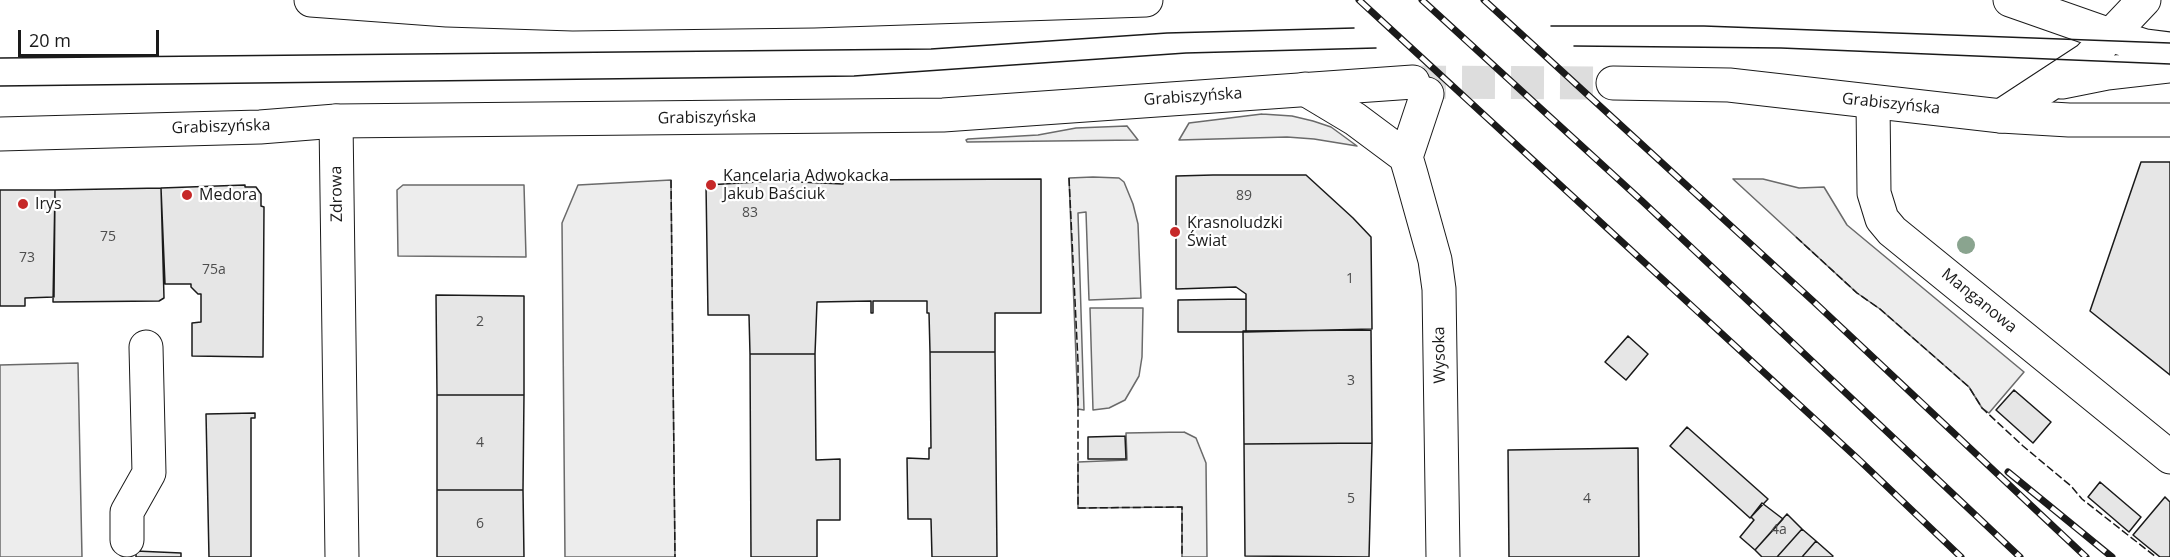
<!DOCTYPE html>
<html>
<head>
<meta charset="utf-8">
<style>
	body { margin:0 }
	#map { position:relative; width:2170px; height:557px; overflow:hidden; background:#fff; font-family:"Open Sans",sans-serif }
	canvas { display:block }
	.scale { position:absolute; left:18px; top:30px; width:141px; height:27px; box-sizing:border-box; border:3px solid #1a1a1a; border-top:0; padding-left:8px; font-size:18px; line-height:21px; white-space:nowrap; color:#1a1a1a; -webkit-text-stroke:4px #fff; paint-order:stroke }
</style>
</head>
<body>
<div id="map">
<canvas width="2170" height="557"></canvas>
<div class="scale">20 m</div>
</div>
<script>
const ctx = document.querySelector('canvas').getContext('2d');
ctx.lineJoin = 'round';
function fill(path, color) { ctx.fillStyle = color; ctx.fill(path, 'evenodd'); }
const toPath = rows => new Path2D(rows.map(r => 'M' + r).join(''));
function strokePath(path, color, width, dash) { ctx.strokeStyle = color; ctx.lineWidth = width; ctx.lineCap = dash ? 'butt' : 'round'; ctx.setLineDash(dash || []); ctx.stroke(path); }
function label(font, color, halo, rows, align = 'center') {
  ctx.font = font + ' "Open Sans",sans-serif'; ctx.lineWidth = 4.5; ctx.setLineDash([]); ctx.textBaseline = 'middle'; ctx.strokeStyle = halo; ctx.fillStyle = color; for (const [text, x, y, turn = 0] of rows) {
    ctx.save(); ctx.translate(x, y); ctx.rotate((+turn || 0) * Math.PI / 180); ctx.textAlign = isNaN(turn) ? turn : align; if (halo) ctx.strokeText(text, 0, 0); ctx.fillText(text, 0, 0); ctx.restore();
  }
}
const green = toPath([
	[1262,114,1292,116,1313,121,1331,127,1357,146,1314,139,1287,137,1179,140,1189,123,1262,114],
	[1127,126,1138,140,967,142,966,140,968,139,1038,135,1076,128,1127,126],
	[1093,177,1119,178,1124,182,1133,204,1138,224,1141,298,1089,300,1086,212,1078,213,1084,410,1078,409,1069,178,1093,177],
	[1733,179,1763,179,1799,188,1824,187,1847,225,2024,372,1989,413,1982,408,1969,387,1880,309,1857,293,1733,179],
	[671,180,675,557,565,557,562,223,578,185,671,180],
	[403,185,524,185,526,257,398,256,397,190,403,185],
	[1143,308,1142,357,1139,376,1125,400,1109,408,1093,410,1090,308,1143,308],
	[78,363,82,557,0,557,0,365,78,363],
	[1184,432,1196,438,1206,463,1207,557,1182,557,1182,507,1078,508,1078,462,1127,460,1126,433,1184,432]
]);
const building = toPath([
	[2141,162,2170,162,2170,375,2090,311,2141,162],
	[1213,175,1306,175,1353,218,1371,237,1372,329,1246,332,1246,294,1236,287,1176,289,1176,176,1213,175],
	[1041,179,1041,313,995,313,995,352,930,352,929,313,927,313,927,301,873,301,873,313,871,313,871,301,817,302,815,354,750,354,749,315,708,315,706,185,776,181,843,184,843,180,1041,179],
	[245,185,245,187,256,187,261,194,261,206,264,207,263,357,192,356,192,323,201,322,201,294,198,294,191,287,191,284,165,284,161,188,245,185],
	[161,188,164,298,159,301,53,302,55,190,161,188],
	[0,190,55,190,54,297,25,298,25,306,0,306,0,190],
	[436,295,524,296,524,395,437,395,436,295],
	[1246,299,1246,332,1178,332,1178,300,1246,299],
	[1371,330,1372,443,1244,444,1243,331,1371,330],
	[1628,336,1648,354,1626,380,1605,362,1628,336],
	[930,352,995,352,997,557,932,557,931,519,908,519,907,458,929,459,929,448,931,448,930,352],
	[750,354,815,354,816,460,840,459,840,520,817,520,817,557,751,557,750,354],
	[2014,390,2051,422,2033,443,1996,410,2014,390],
	[437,395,524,395,523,490,437,490,437,395],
	[255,413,255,418,251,418,251,557,209,557,206,414,255,413],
	[1687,427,1768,499,1750,518,1670,446,1687,427],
	[1125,436,1126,459,1088,459,1088,437,1125,436],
	[1372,443,1369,557,1245,556,1244,444,1372,443],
	[1638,448,1639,557,1509,557,1508,450,1638,448],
	[2100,482,2141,517,2129,532,2088,497,2100,482],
	[437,490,523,490,524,557,437,557,437,490],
	[2165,497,2170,502,2170,557,2160,557,2133,535,2165,497],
	[1762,503,1783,519,1755,550,1740,537,1754,520,1751,517,1762,503],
	[1787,514,1802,529,1777,557,1762,557,1755,550,1787,514],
	[1802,529,1816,541,1802,557,1777,557,1802,529],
	[1816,541,1833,556,1832,557,1802,557,1816,541],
	[136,551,181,553,181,557,136,557,136,551]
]);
const majorTunnel = toPath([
	[1413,82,1613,83]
]);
const minor = toPath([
	[2010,0,2110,35,2145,46,2170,49],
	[2062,82,2107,73,2170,66],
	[1305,89,1355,119,1406,157,1411,174,1435,260,1439,289,1443,557],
	[1873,102,1874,193,1882,219,1892,231,2170,457],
	[2001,116,2088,59,2144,0],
	[336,121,342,557],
	[1406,157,1427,94],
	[127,540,127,512,149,473,146,347]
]);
const major = toPath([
	[311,0,447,10,573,14,814,11,1146,0],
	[1613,83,1729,85,2001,116,2069,120,2170,120],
	[0,134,260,127,336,121,943,115,1413,82]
]);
const tram = toPath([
	[1551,26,1704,26,2170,43],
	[1574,46,1781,48,2170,64],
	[0,58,931,49,1167,33,1354,28],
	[0,86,854,76,1186,53,1376,48]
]);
const rail = toPath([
	[1359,0,1857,458,1961,557],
	[1422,0,1642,201,2020,557],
	[1484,0,1813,301,2086,557],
	[2008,472,2112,557]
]);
const fence = toPath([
	[1069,178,1078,362,1078,508,1182,507,1182,557],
	[671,180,675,557],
	[1796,237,1857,293,1880,309,1969,387,1982,408,2023,446,2071,486,2082,499,2156,557]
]);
const trees = [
	[1966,245]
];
const markers = [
	[711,185,6,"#c62828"],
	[187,195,6,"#c62828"],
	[23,204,6,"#c62828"],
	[1175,232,6,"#c62828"]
];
const numberNames = [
	["89",1244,196],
	["83",750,213],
	["75",108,237],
	["73",27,258],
	["75a",214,270],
	["1",1350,279],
	["2",480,322],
	["3",1351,381],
	["4",480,443],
	["5",1351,499],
	["4",1587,499],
	["6",480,524],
	["4a",1779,530]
];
const streetNames = [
	["Grabiszyńska",1193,97,-4],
	["Grabiszyńska",1891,104,6],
	["Grabiszyńska",707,118,-1],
	["Grabiszyńska",221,127,-2],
	["Zdrowa",337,194,-91],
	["Manganowa",1979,301,39],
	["Wysoka",1440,355,-91]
];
const poiNames = [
	["Kancelaria Adwokacka",723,176],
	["Jakub Baściuk",723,194],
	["Medora",199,195],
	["Irys",35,204],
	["Krasnoludzki",1187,223],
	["Świat",1187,241]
];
fill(green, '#ededed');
strokePath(green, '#6a6a6a', 1.5);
fill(building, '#e6e6e6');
strokePath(building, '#1a1a1a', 1.5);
strokePath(majorTunnel, '#ddd', 33, [33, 16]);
strokePath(minor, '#1a1a1a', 35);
strokePath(major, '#1a1a1a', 35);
strokePath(minor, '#fff', 33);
strokePath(major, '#fff', 33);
strokePath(tram, '#1a1a1a', 1.5);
strokePath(rail, '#1a1a1a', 7);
strokePath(rail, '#fff', 4.5, [14]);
strokePath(fence, '#1a1a1a', 1.5, [8, 3]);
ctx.fillStyle = '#8aa48f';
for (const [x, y] of trees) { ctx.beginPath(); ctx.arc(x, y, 9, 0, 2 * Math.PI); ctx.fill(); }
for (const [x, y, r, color] of markers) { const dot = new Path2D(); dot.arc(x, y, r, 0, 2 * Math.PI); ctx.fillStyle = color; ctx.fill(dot); strokePath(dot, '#fff', 2); }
label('14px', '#4d4d4d', null, numberNames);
label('16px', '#1a1a1a', '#fff', streetNames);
label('16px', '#1a1a1a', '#fff', poiNames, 'left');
</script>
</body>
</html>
